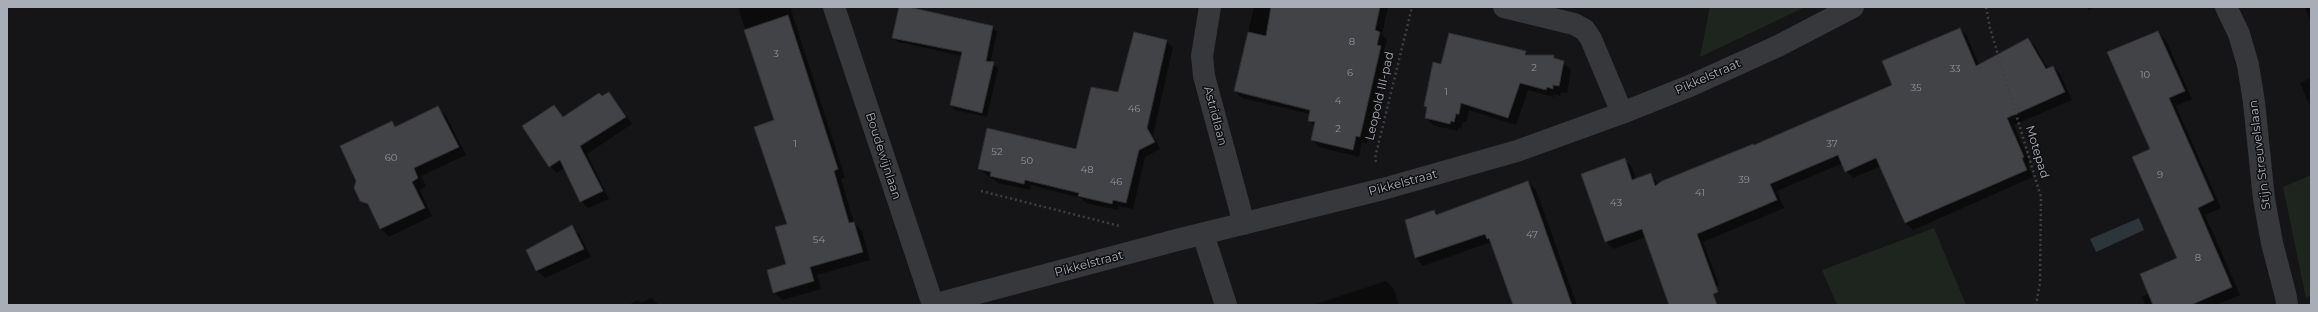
<!DOCTYPE html>
<html>
<head>
<meta charset="utf-8">
<style>
	body { margin:0 }
	#map { position:relative; width:2318px; height:312px; overflow:hidden; background:#151517; font-family:Montserrat,sans-serif }
	canvas { display:block }
	.frame { position:absolute; inset:0; border:8px solid #a8adb6; pointer-events:none }
</style>
</head>
<body>
<div id="map">
<canvas width="2318" height="312"></canvas>
<div class="frame"></div>
</div>
<script>
const ctx = document.querySelector('canvas').getContext('2d');
ctx.lineJoin = 'round';
function fill(path, color) { ctx.fillStyle = color; ctx.fill(path, 'evenodd'); }
const toPath = rows => new Path2D(rows.map(r => 'M' + r).join(''));
function strokePath(path, color, width, dash) { ctx.strokeStyle = color; ctx.lineWidth = width; ctx.lineCap = dash ? 'butt' : 'round'; ctx.setLineDash(dash || []); ctx.stroke(path); }
function label(font, color, halo, rows, align = 'center') {
  ctx.font = font + ' Montserrat,sans-serif'; ctx.lineWidth = 3; ctx.setLineDash([]); ctx.textBaseline = 'middle'; ctx.strokeStyle = halo; ctx.fillStyle = color; for (const [text, x, y, turn = 0] of rows) {
    ctx.save(); ctx.translate(x, y); ctx.rotate((+turn || 0) * Math.PI / 180); ctx.textAlign = isNaN(turn) ? turn : align; if (halo) ctx.strokeText(text, 0, 0); ctx.fillText(text, 0, 0); ctx.restore();
  }
}
const green = toPath([
	[1710,7,1805,7,1700,57],
	[2311,175,2311,295,2306,298,2283,187],
	[1934,228,1966,305,1837,305,1822,270]
]);
const water = toPath([
	[2139,218,2144,230,2096,252,2090,239]
]);
const shadow = toPath([
	[738,7,790,7,845,177,841,179,854,223,862,231,870,260,817,275,821,289,782,300,774,292,787,265,788,225,775,121],
	[900,7,992,27,997,32,990,63,998,68,987,117,955,110,951,105,962,56,898,42,893,37],
	[1254,7,1388,7,1382,35,1387,40,1384,50,1388,54,1367,144,1362,142,1359,157,1319,147,1313,140,1315,127,1309,120,1310,114,1242,98,1235,91],
	[1242,92,1316,110,1315,112,1242,94],
	[2086,7,2094,7,2089,10],
	[2305,7,2311,7,2311,22],
	[1960,29,1967,36,1979,65,2028,39,2035,46,2048,69,2053,67,2060,74,2072,100,2014,125,2031,165,2028,166,2033,177,1913,230,1905,223,1881,166,1853,178,1846,171,1843,163,1777,191,1784,208,1703,242,1719,285,1674,302,1646,237,1613,249,1606,241,1625,160,1632,167,1636,179,1650,174,1659,185,1754,146,1893,85],
	[2158,32,2166,40,2192,99,2176,106,2221,208,2205,215,2240,295,2216,305,2145,305,2142,297,2149,293,2178,259,2151,149],
	[1450,35,1526,52,1530,56,1554,56,1571,70,1567,93,1561,92,1560,96,1554,94,1554,97,1528,90,1516,125,1469,110,1466,122,1463,121,1461,129,1458,128,1458,131,1433,125,1426,118,1428,109,1425,106,1442,65],
	[1166,41,1173,47,1153,135,1160,149,1145,157,1133,209,1119,206,1118,210,1086,203,1081,198,1031,185,1030,190,998,183,979,169,1077,150,1119,93],
	[2311,78,2311,108,2300,83],
	[609,93,632,124,587,154,609,199,588,208,581,201,565,168,557,173,550,166,554,106,564,117],
	[438,108,446,116,466,155,421,176,426,186,420,190,432,216,389,237,381,229,372,209,361,200,391,122,397,128],
	[1528,182,1536,190,1577,305,1514,305,1491,242,1423,266,1416,258,1406,220,1434,211,1438,215],
	[571,226,579,234,591,257,545,278,537,271,527,250],
	[1386,281,1394,289,1399,305,1313,305],
	[652,298,659,305,628,305,638,300,640,303]
]);
const building = toPath([
	[899,7,909,7,993,26,986,61,994,62,982,113,950,105,962,52,892,38,899,7],
	[1271,7,1380,7,1375,30,1380,32,1377,45,1381,46,1360,137,1356,136,1353,150,1311,140,1315,122,1308,121,1310,110,1234,91,1248,32,1266,36,1271,7],
	[788,15,838,169,834,171,849,223,854,222,863,252,810,267,814,281,773,293,767,270,786,264,775,227,787,224,754,127,774,120,744,30,788,15],
	[1960,28,1976,66,2028,38,2046,69,2053,66,2065,92,2007,118,2024,157,2022,158,2027,170,1905,223,1876,158,1845,172,1838,155,1770,184,1777,200,1697,234,1718,292,1713,294,1717,305,1669,305,1642,229,1605,242,1581,174,1625,158,1632,180,1651,173,1655,186,1662,181,1753,144,1754,145,1892,85,1882,61,1960,28],
	[2158,31,2185,91,2169,98,2214,200,2198,208,2232,287,2191,305,2153,305,2140,274,2177,258,2132,157,2150,149,2107,52,2158,31],
	[1134,32,1167,40,1147,128,1155,142,1139,150,1126,203,1113,200,1112,204,1078,196,1079,193,1025,180,1024,184,990,176,991,172,978,169,987,128,1076,149,1091,87,1118,92,1134,32],
	[1449,33,1526,51,1525,55,1554,55,1554,58,1564,61,1559,86,1553,85,1553,89,1547,87,1546,90,1520,83,1508,118,1461,103,1459,114,1456,114,1454,122,1451,121,1450,124,1425,118,1427,107,1424,106,1433,62,1441,64,1449,33],
	[609,92,626,117,580,146,603,191,580,202,560,160,549,167,522,126,554,105,563,117,599,93,602,96,609,92],
	[438,106,459,147,414,168,418,178,412,182,425,208,380,229,368,204,360,201,354,188,356,181,340,146,392,121,395,127,438,106],
	[1528,181,1572,305,1513,305,1489,238,1487,239,1485,234,1415,258,1405,220,1434,210,1436,215,1528,181],
	[572,225,584,249,536,271,526,250,572,225]
]);
const path = toPath([
	[1986,7,1990,28,2041,197,2040,283,2036,305],
	[1376,162,1375,158,1412,7],
	[981,191,1120,226]
]);
const minor = toPath([
	[834,7,933,305],
	[1210,7,1202,56,1204,76,1244,224],
	[1504,7,1574,24,1585,30,1591,39,1622,113],
	[2226,7,2239,34,2248,65,2254,102,2264,199,2272,243,2286,297,2287,305],
	[1203,234,1226,305],
	[933,305,1177,240,1383,189,1517,151,1622,113,1692,85,1778,46,1853,7]
]);
const numberNames = [
	["8",1352,42],
	["3",776,54],
	["2",1534,68],
	["33",1955,69],
	["6",1350,73],
	["10",2145,75],
	["35",1916,88],
	["1",1446,92],
	["4",1338,101],
	["46",1134,109],
	["2",1338,129],
	["1",795,144],
	["37",1832,144],
	["52",997,152],
	["60",391,158],
	["50",1027,161],
	["48",1087,170],
	["9",2160,175],
	["39",1744,180],
	["46",1116,182],
	["41",1700,193],
	["43",1616,203],
	["47",1532,235],
	["54",819,240],
	["8",2198,258]
];
const streetNames = [
	["Pikkelstraat",1708,77,-24],
	["Leopold III-pad",1380,96,-77],
	["Astridlaan",1215,116,75],
	["Motepad",2037,152,73],
	["Stijn Streuvelslaan",2260,155,-97],
	["Boudewijnlaan",883,156,72],
	["Pikkelstraat",1403,183,-15],
	["Pikkelstraat",1089,264,-15]
];
fill(green, '#1e251e');
fill(water, '#2d353a');
fill(shadow, '#0007');
fill(building, '#424347');
strokePath(building, '#303033', 1);
strokePath(path, '#3d3f43', 2.5, [2, 3]);
strokePath(minor, '#37383c', 22);
label('10px', '#8e929a', null, numberNames);
label('12px', '#a8adb6', '#101012', streetNames);
</script>
</body>
</html>
